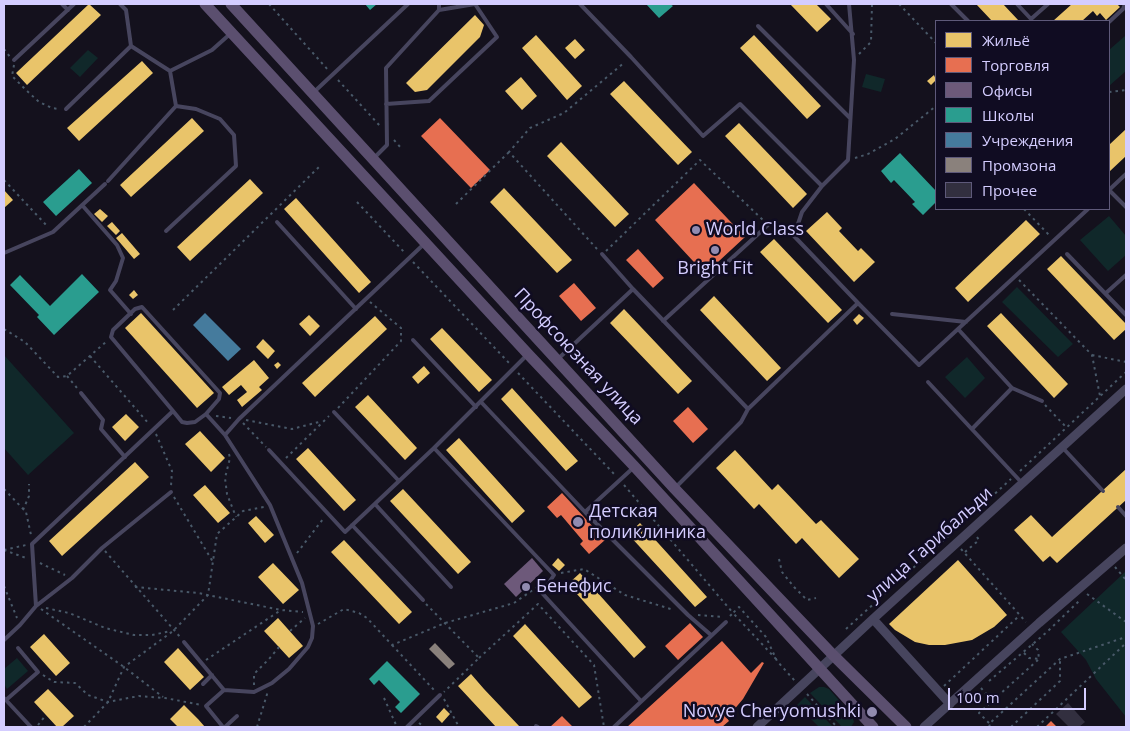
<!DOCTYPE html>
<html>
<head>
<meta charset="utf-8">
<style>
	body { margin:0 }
	#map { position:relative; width:1130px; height:731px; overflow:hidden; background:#14111d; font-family:"Open Sans",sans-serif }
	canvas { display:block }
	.frame { position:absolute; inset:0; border:5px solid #d4cdff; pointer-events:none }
	.legend { position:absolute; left:935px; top:20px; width:175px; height:190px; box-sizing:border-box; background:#100c22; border:1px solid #5e597a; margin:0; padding:6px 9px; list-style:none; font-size:15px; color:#d4cdff }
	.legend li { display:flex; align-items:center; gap:10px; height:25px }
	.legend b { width:25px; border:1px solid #5e597a }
	.scale { position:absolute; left:948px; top:688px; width:138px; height:22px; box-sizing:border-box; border:2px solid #d4cdff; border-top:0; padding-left:6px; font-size:15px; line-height:18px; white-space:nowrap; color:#d4cdff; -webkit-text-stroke:4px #100c22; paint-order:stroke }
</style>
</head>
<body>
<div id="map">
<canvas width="1130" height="731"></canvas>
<div class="frame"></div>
<ul class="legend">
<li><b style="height:14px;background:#e9c46a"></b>Жильё</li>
<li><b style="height:14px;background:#e76f51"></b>Торговля</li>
<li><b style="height:14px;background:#6d597a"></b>Офисы</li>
<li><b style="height:14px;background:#2a9d8f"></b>Школы</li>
<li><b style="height:14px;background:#457b9d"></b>Учреждения</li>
<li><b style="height:14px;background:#8a817c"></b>Промзона</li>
<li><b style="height:14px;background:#322f3f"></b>Прочее</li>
</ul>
<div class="scale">100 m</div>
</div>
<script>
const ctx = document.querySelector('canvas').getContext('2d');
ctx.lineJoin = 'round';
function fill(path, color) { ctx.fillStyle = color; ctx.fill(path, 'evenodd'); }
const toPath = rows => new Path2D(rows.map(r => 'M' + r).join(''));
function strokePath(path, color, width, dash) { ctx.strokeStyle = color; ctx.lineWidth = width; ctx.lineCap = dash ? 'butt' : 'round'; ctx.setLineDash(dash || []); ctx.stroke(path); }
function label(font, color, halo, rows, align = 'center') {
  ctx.font = font + ' "Open Sans",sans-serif'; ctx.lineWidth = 5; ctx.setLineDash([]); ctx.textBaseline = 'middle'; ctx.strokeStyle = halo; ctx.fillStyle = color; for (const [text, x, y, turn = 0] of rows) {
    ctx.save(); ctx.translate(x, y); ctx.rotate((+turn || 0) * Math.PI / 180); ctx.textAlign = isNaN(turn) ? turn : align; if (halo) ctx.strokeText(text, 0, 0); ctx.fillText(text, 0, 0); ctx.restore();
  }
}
const green = toPath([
	[1125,36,1126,37,1126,71,1109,86,1109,50],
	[88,50,98,58,80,77,70,68],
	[866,74,885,79,881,92,862,87],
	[1109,216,1126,236,1126,255,1108,271,1080,240],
	[1017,287,1073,344,1058,357,1002,302],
	[4,355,74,433,28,475,4,448],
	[967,357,985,378,965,398,945,377],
	[1126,571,1126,717,1096,679,1086,660,1061,632],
	[17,658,28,671,7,689,4,684,4,669],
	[819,687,824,687,829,689,852,715,854,722,851,727,842,727,810,693],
	[805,697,833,727,819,727,797,705]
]);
const homes = toPath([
	[89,4,101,15,27,85,16,73],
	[790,4,816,4,831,19,817,32],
	[976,4,1003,4,1019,21,992,21],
	[1072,4,1117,4,1120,7,1106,20,1100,13,1097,16,1093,11,1082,21,1053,21],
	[475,15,484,25,480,37,427,90,415,92,406,83],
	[536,35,582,86,567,100,522,48],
	[754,35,821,106,807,119,740,48],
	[575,39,585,50,575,59,565,48],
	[142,61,153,73,79,141,67,128],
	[934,75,936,80,931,85,927,81],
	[521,77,537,96,522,110,505,91],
	[624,81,692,152,678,165,610,94],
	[192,118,204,131,131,197,120,185],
	[739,123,807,194,793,208,725,136],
	[1126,129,1126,156,1109,172,1109,145],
	[561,142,629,214,615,227,547,156],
	[250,179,263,193,190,261,177,247],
	[504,188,572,260,557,273,490,202],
	[4,190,13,200,4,208],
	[296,198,371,282,359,293,284,209],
	[100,209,108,216,102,222,94,214],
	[827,212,842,228,839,231,858,251,861,248,875,262,854,282,806,231],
	[1026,220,1040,234,968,302,955,288],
	[112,222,120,231,116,235,107,226],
	[122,233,140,254,134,259,116,238],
	[774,239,842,310,828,323,760,252],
	[1061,256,1126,324,1126,329,1114,340,1047,269],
	[134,290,138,295,133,299,129,295],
	[714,296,781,368,767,381,700,310],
	[624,309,692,381,678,394,610,323],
	[141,313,214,393,197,408,125,328],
	[1001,313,1068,384,1054,398,987,326],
	[859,314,864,318,857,325,853,320],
	[309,315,320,326,310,336,299,324],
	[375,316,387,329,315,397,302,383],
	[442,328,492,380,479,392,430,339],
	[263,339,275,351,268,359,256,347],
	[254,360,269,378,259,387,262,390,242,407,237,400,247,392,241,385,229,395,222,387],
	[278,362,281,365,277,369,274,365],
	[424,366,430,373,418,384,412,377],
	[512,388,578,461,566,471,501,399],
	[368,395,417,448,405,460,355,407],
	[126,414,139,427,125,441,112,427],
	[200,431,225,458,211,472,185,444],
	[459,438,525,511,512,523,446,450],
	[308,448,356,500,344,511,296,459],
	[735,450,772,490,778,484,816,524,821,520,859,559,839,578,802,538,796,544,759,504,754,509,716,468],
	[135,462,149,477,62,556,49,541],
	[1126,469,1126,500,1057,563,1050,556,1043,562,1014,530,1031,515,1052,537],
	[205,485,230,513,218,523,193,495],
	[403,489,471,562,458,574,390,501],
	[256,516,274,535,265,543,248,523],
	[640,523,707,597,695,607,628,534],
	[344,540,412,612,399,624,331,552],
	[558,558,565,565,559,571,552,565],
	[958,560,1007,615,994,627,972,640,945,645,929,645,915,642,895,630,889,624],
	[273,563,299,590,283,604,258,577],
	[580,573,646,647,634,658,568,584],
	[278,618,303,646,289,658,264,631],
	[525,624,592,697,579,708,513,636],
	[44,634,70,663,56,676,30,647],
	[178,648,204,677,190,690,164,662],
	[471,674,484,689,520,727,496,727,458,686],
	[48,689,74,716,62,727,57,727,34,702],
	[184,705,198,719,205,727,178,727,170,719],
	[444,708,450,714,442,723,436,717]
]);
const shops = toPath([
	[440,118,490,170,471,188,421,136],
	[694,183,745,237,705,274,655,220],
	[638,249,664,278,653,288,626,260],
	[574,283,596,308,581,321,559,296],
	[688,407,708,429,693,443,673,421],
	[562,493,605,540,589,554,580,544,583,541,561,515,557,518,547,507],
	[690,623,703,637,678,660,665,646],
	[722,641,751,673,762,662,764,663,743,699,727,718,729,721,722,727,627,727],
	[562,716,573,727,550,727],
	[1051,721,1057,727,1045,727]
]);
const offices = toPath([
	[532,558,543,571,516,597,504,584]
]);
const schools = toPath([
	[365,4,377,4,370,10],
	[646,4,670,4,673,6,659,18],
	[900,153,936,191,936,202,923,215,912,204,915,202,894,180,891,183,881,171],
	[79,169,92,183,56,216,43,202],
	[82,274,99,292,54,335,37,317,39,315,10,285,20,275,50,306],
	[387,661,420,694,401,713,395,707,400,702,379,680,374,685,369,679]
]);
const public = toPath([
	[205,313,241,349,228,361,193,325]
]);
const industry = toPath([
	[435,643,455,664,449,669,429,649]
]);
const building = toPath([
	[1068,703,1085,722,1079,727,1069,727,1056,714]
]);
const path = toPath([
	[269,4,329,71],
	[899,4,936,43],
	[4,49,10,57],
	[859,54,871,42,872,4],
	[14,65,12,76,26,90,39,102,52,108,59,109],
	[338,80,380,126],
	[1109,92,1126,90],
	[394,140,401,148],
	[855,158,868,154,895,139,936,106],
	[4,180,48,227],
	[357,202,405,253],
	[456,204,509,152],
	[1024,209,1050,236],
	[773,227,787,233],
	[597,249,509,152,530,128,564,113,625,62],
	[606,251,700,160,763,220],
	[413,262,510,364],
	[1019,280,1092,355,1100,396],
	[173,310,321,165],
	[4,329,25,342,58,377,67,376,107,341],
	[1092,355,1126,362],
	[90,356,149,424],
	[518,373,616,476],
	[67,376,77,388],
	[1045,405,1066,427],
	[338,408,401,341,401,328,370,302],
	[216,416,231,418],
	[246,420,292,429,319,422],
	[243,423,266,447],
	[156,434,172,471,171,486],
	[229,454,230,458,225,478,227,494,236,517],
	[286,458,329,416],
	[1020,471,1126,372],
	[624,485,733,613,739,607,766,637,777,661,795,681],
	[4,489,26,512,31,535],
	[174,497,213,562],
	[23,510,29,496,29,484],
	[961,549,1026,622],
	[4,550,26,545],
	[4,550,26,558],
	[105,551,181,638],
	[965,552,979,540,977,537],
	[297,553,323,519],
	[779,559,782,572,794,587,807,600,816,598],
	[40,563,65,575],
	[1115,567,1126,580],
	[561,573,584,569,625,595,674,610],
	[4,586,17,618],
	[135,587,198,593,281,610,303,612],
	[1087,594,1126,622],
	[426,604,479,658,444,692],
	[46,608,69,613,105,628,134,635,152,635,171,631],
	[41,609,124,667,163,697],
	[698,615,723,617],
	[730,616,733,613,776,659],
	[318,624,344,609,359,613,367,618,392,645,445,623,514,603,540,585],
	[846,629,1011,479],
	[290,631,305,618],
	[392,645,435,691],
	[1024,653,1029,658,1039,659,1038,650,1032,644],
	[479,658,538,604,594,665,604,727],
	[206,660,281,610],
	[43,675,54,682,75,683,88,695,108,702,139,696,165,698,201,705],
	[989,681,1047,632,1079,601],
	[254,685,254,674,269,659,279,647],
	[944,686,1020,615],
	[981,688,988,696,989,703],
	[807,694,837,727],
	[384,698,397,727],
	[444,699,459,727],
	[419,723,424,727],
	[989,723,979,713,1039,659],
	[38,725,46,715],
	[84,727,108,702,124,667,173,631,208,595,217,534,243,511,264,507],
	[257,727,268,691],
	[990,727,989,724,1060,659,1126,637],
	[1011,727,1060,681,1060,659],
	[1037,727,1126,643]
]);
const service = toPath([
	[62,4,68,10],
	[120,4,126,10,131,46,170,71,212,50,230,34],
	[580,4,631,57,703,136,740,104,822,186,848,160,854,60,849,4],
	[826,4,853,34],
	[951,4,968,21],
	[1017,4,1031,19,1048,4],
	[1109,22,1123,9,1125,4],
	[758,26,850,118],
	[14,60,74,4],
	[314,92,408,4],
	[386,104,429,101,497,37,475,4,439,10],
	[66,109,131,46],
	[374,158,387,145,386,68,439,10,439,4],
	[108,181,176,106,170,71],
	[822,186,802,212,794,236,858,303],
	[1109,190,1126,207],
	[1109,190,1126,174],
	[82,205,117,245,123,258,116,281,110,290,131,314],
	[277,222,356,309],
	[166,231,236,166,234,135,220,119,196,109,176,106],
	[4,253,53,232,105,184],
	[602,254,633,289],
	[1067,254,1126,315],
	[1106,293,1126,275],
	[892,314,966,322],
	[663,321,768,225],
	[958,329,1012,388,972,429],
	[413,340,476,407],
	[527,355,434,448,554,575,542,593,641,701],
	[559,358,633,289,748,409],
	[928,382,1022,483],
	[1012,388,1042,401],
	[81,393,103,420,101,429,125,457],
	[481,402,585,512,688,615,711,635],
	[334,412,399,481],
	[206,414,225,435,270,505,302,583,313,626,312,638,308,647,289,669,272,683,254,692,224,690,206,706,223,727],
	[225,435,239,419,424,244],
	[1062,447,1103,491],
	[269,450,345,532,434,448],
	[675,488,741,422,748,409,858,303,919,365,1088,209],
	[171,492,102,548,72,578,36,606,32,544,173,411,111,337,113,330,135,309,142,307,220,393,219,399,206,414,195,422,187,423,182,422,173,411],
	[375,504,451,587],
	[1118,507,1126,516],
	[585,512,633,468],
	[352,525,423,600],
	[4,640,20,625,36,606],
	[184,642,224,690],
	[203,684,212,675],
	[4,698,31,727],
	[6,700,38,672,18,648],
	[536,726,538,727],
	[225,727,237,716],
	[407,727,440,695],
	[614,727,726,622]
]);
const tertiary = toPath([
	[873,619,950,704],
	[757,727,873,619,1126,389],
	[924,727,1039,623,1126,548]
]);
const primary = toPath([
	[205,4,528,354,634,466,873,727],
	[231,4,674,488,833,655,906,727]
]);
const markers = [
	[696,230,5,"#918bb0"],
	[715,250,5,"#918bb0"],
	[578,522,6,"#918bb0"],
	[526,587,5,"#918bb0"],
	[872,712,6,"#918bb0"]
];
const poiNames = [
	["World Class",706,230],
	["Bright Fit",715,269,"center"],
	["Детская",589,512],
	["поликлиника",589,533],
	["Бенефис",536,587],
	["Novye Cheryomushki",861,712,"right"]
];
const streetNames = [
	["Профсоюзная улица",578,357,47],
	["улица Гарибальди",930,545,-42]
];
fill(green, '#10282a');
fill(homes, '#e9c46a');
fill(shops, '#e76f51');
fill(offices, '#6d597a');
fill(schools, '#2a9d8f');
fill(public, '#457b9d');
fill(industry, '#8a817c');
fill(building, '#322f3f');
strokePath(path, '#495969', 2, [2.5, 4]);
strokePath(service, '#47455e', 4);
strokePath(tertiary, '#47455e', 9);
strokePath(primary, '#5b4f6f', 11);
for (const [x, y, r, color] of markers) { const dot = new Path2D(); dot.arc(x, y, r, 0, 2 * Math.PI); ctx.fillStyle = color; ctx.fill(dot); strokePath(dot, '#100c22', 2); }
label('18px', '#d4cdff', '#100c22', poiNames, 'left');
label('18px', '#d4cdff', '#100c22', streetNames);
</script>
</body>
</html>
